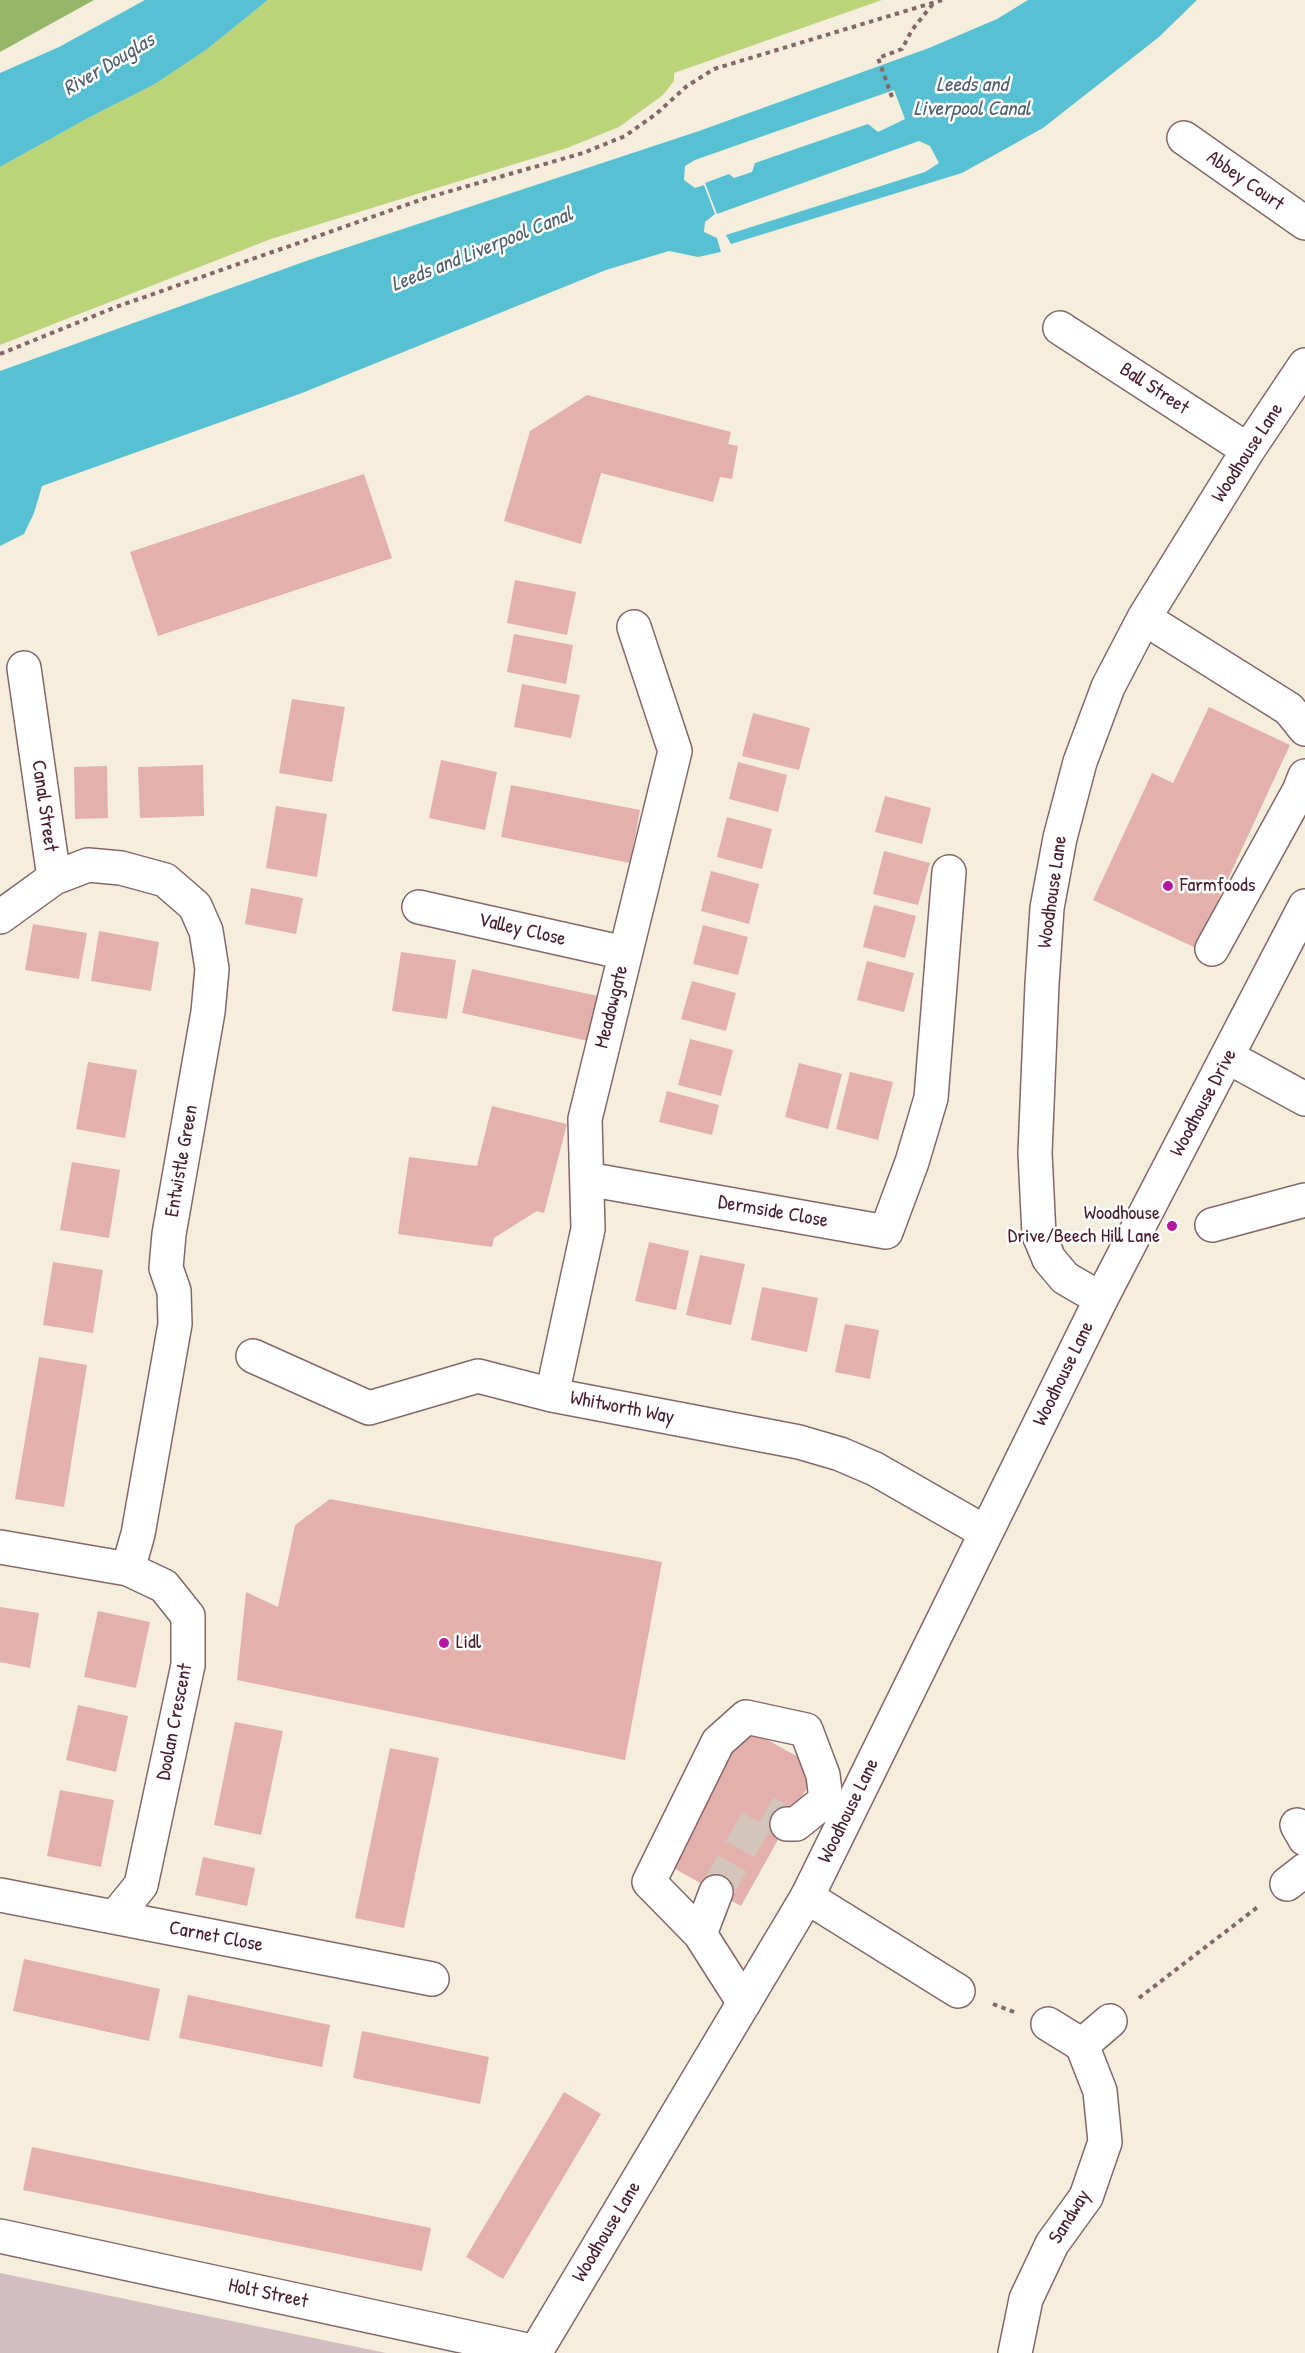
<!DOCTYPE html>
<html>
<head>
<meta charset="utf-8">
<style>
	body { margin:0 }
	canvas { display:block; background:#f5eedc }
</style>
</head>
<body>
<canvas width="1305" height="2353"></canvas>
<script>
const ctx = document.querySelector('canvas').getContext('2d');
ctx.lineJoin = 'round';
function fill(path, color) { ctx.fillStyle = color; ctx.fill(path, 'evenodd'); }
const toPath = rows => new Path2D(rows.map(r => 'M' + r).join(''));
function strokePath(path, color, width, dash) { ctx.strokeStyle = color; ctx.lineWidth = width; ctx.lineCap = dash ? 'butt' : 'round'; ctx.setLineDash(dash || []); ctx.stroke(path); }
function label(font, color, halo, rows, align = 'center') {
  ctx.font = font + ' "Patrick Hand",sans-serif'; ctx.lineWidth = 5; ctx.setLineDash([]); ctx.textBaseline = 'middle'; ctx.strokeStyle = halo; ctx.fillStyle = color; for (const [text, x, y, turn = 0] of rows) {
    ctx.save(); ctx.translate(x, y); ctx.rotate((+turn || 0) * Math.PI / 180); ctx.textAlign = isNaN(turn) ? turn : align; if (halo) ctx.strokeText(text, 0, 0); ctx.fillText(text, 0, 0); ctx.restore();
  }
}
const industrial = toPath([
	[0,2273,386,2353,0,2353]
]);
const green = toPath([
	[268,0,882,0,674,73,674,81,663,95,619,127,567,148,271,239,0,345,0,167,90,117,155,84,206,50]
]);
const forest = toPath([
	[0,0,94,0,0,52]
]);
const water = toPath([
	[145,0,268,0,206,50,155,84,90,117,0,167,0,73,59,47],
	[1028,0,1197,0,1159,37,1043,128,962,173,731,244,726,235,925,172,939,163,930,146,919,141,717,214,705,183,729,174,734,178,752,172,755,163,868,124,878,132,905,119,894,90,695,160,685,166,684,180,695,188,704,185,715,214,705,222,704,232,717,238,721,252,698,257,669,251,606,270,302,393,42,486,34,513,24,534,0,546,0,371,309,260,699,131,929,48,997,19]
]);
const building = toPath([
	[587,395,731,432,728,444,738,446,732,479,720,477,713,502,601,473,581,544,504,521,530,431],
	[364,474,392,558,158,636,130,552],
	[515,580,576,592,567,635,507,623],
	[514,634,573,645,566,684,507,672],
	[522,684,580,695,571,738,514,727],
	[292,699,345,707,332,782,279,773],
	[1209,707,1290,745,1196,948,1093,900,1152,773,1173,783],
	[753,713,810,728,799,770,742,756],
	[441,760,497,772,485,830,429,818],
	[738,762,787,775,778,812,729,799],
	[203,765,204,816,140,818,138,767],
	[107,766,108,818,75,819,74,767],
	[511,785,640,810,630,863,501,837],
	[885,796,931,808,922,844,875,832],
	[276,806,327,814,317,877,266,868],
	[727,817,772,829,762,869,717,857],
	[884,851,930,863,918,905,873,894],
	[711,871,759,884,749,924,701,911],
	[251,888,303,898,296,934,245,924],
	[874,905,916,916,905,958,863,947],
	[33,924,87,933,79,979,25,970],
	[703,925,748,937,738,975,693,964],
	[99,931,159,942,151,991,91,981],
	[401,952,456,960,447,1019,392,1011],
	[867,961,914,973,904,1012,857,1000],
	[472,969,598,996,588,1041,462,1013],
	[692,981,736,993,726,1031,681,1019],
	[690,1039,733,1050,721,1096,678,1085],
	[88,1062,137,1070,125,1138,76,1129],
	[799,1063,842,1074,828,1129,785,1117],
	[850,1072,893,1082,878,1140,836,1129],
	[667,1091,719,1105,712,1135,659,1122],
	[492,1106,567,1124,544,1213,537,1211,494,1238,492,1247,398,1234,409,1157,477,1166],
	[72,1162,120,1170,109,1238,60,1230],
	[649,1242,689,1251,676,1310,635,1301],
	[700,1255,745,1264,731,1325,686,1315],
	[53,1262,103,1270,93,1333,43,1325],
	[762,1287,818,1298,807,1352,751,1340],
	[845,1324,879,1330,870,1379,835,1372],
	[39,1357,87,1365,64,1507,15,1499],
	[330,1499,662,1562,625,1760,237,1680,246,1592,278,1607,295,1525],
	[0,1607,39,1613,30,1668,0,1662],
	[98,1611,150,1622,136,1688,84,1677],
	[78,1705,128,1716,116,1772,66,1760],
	[235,1722,283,1731,261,1835,214,1825],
	[746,1728,818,1768,741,1906,670,1866],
	[390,1748,439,1758,404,1928,355,1918],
	[60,1790,114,1800,101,1867,47,1856],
	[203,1857,255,1868,247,1906,195,1895],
	[24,1959,160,1989,149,2041,13,2011],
	[188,1995,330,2025,322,2067,179,2038],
	[362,2031,489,2057,480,2104,353,2078],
	[564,2092,601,2114,503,2279,466,2257],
	[32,2147,431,2228,422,2271,23,2190]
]);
const minorTunnel = toPath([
	[716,1892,762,1810,787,1824]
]);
const path = toPath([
	[892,97,878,58,902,49,912,30,933,4],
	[0,354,116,307,426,198,583,153,625,136,656,114,687,86,714,69,942,0],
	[1139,1998,1259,1906],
	[993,2004,1014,2012]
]);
const minor = toPath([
	[1184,138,1305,223],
	[1060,328,1248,450],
	[1144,618,1289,709,1305,729],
	[24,668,54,878],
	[419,907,625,953],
	[0,917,54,878,88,865,121,868,165,880,195,906,206,931,212,969,208,1012,169,1234,166,1268,174,1291,175,1324,138,1534,128,1569],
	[1212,949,1299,791,1305,776],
	[1228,1057,1305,1099],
	[587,1179,886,1232,912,1162,931,1098,949,872],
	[1212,1225,1305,1200],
	[1101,1299,1065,1278,1049,1259,1039,1235,1035,1153,1042,984,1047,908,1060,838,1080,762,1108,687,1144,618,1248,450,1305,365],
	[253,1356,369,1408,478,1376,552,1395,799,1442,840,1454,875,1469,985,1532],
	[552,1395,588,1229,585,1119,675,751,634,627],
	[0,1547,128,1569,164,1586,188,1616,188,1665,141,1885,115,1917],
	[787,1824,796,1824,826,1800,846,1811],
	[1297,1825,1305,1839],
	[1287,1884,1305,1870],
	[716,1892,700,1934,744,2003],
	[0,1895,432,1979],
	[807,1897,958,1991],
	[700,1934,649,1882,718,1742,746,1717,806,1730,823,1775,826,1800],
	[1082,2045,1110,2021],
	[0,2236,536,2352],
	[1015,2353,1026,2299,1052,2244,1086,2197,1105,2142,1100,2091,1082,2045,1048,2024]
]);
const major = toPath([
	[535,2353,807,1897,1101,1299,1305,906]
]);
const markers = [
	[1168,886,6,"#b5179e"],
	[1172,1226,6,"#b5179e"],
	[444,1643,6,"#b5179e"]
];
const streetNames = [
	["Abbey Court",1245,181,35],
	["Ball Street",1154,389,33],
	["Woodhouse Lane",1248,453,-57],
	["Canal Street",44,806,82],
	["Woodhouse Lane",1053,892,-82],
	["Valley Close",522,930,13],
	["Meadowgate",612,1007,-76],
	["Woodhouse Drive",1204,1103,-62],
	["Entwistle Green",182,1161,-80],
	["Dermside Close",773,1212,10],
	["Woodhouse Lane",1064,1374,-64],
	["Whitworth Way",622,1408,11],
	["Doolan Crescent",175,1722,-79],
	["Woodhouse Lane",849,1811,-64],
	["Carnet Close",216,1937,11],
	["Sandway",1070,2217,-58],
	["Woodhouse Lane",607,2232,-59],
	["Holt Street",268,2294,12]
];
const poiNames = [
	["Farmfoods",1180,886],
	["Woodhouse",1160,1214,"right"],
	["Drive/Beech Hill Lane",1160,1237,"right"],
	["Lidl",456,1643]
];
const waterNames = [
	["River Douglas",109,65,-31],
	["Leeds and",972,85],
	["Liverpool Canal",972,109],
	["Leeds and Liverpool Canal",482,250,-22]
];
fill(industrial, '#d2bec2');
fill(green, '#bcd479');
fill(forest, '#95b669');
fill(water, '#57c1d3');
fill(building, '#e4b0ab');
strokePath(minorTunnel, '#d3c5b9', 33, [33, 16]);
strokePath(minor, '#866769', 36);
strokePath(major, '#866769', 36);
strokePath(path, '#866769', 4, [4.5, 4.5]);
strokePath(minor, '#fff', 33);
strokePath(major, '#fff', 33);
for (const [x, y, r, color] of markers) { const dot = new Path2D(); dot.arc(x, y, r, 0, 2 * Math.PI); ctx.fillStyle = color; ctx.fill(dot); strokePath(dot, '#fff', 2); }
label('20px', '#4a1f2b', '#fff', streetNames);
label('20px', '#4a1f2b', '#fff', poiNames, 'left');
label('italic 21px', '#4f606e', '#fff', waterNames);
</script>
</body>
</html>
